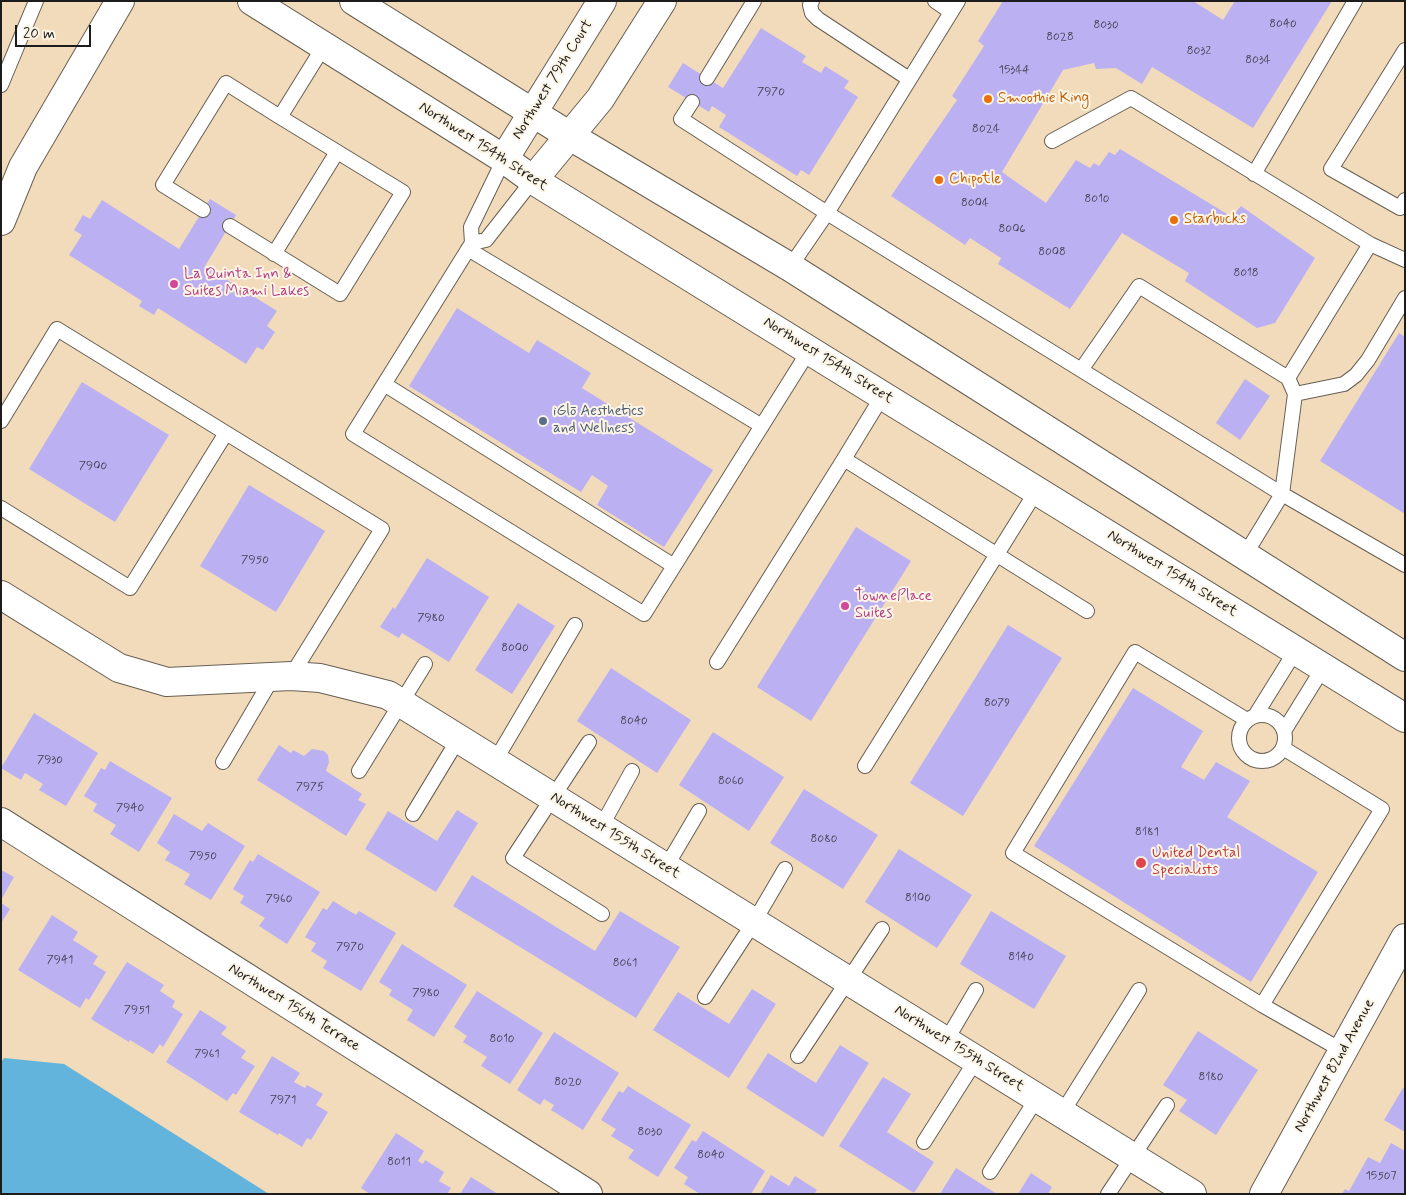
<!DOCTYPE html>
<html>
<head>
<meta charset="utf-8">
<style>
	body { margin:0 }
	#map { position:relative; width:1406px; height:1195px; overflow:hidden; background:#f2dbbb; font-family:Mynerve,sans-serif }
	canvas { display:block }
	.frame { position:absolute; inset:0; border:2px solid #1c1c1c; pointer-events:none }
	.scale { position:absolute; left:15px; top:25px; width:76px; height:22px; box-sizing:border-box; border:2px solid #1c1c1c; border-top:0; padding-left:6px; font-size:15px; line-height:18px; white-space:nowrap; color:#1c1c1c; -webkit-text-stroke:4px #fcf5e5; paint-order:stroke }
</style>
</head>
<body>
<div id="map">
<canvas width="1406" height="1195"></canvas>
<div class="frame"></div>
<div class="scale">20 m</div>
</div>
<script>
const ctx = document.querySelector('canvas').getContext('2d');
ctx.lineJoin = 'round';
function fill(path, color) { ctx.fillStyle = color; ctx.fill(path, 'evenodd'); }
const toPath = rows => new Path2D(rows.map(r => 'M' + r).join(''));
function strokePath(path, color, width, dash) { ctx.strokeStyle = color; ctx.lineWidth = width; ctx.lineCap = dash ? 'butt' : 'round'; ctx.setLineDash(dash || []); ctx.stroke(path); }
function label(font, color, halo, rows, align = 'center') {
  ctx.font = font + ' Mynerve,sans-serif'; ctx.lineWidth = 4; ctx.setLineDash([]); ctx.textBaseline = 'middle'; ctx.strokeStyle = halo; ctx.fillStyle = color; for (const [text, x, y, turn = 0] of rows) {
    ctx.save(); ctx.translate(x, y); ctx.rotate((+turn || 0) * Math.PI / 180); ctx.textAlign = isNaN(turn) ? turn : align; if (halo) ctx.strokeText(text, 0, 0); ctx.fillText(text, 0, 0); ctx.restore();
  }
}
const water = toPath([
	[4,1058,64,1064,269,1194,1,1194,1,1062]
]);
const building = toPath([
	[1003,1,1193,1,1223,20,1235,1,1332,1,1253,128,1152,67,1142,84,1116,68,1096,69,1094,63,1063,70,1002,172,1046,203,1076,160,1090,168,1094,163,1099,166,1109,152,1115,155,1120,149,1232,217,1241,206,1315,258,1275,323,1257,328,1185,281,1189,273,1122,233,1070,309,998,264,1001,258,970,238,965,245,891,196,957,100,952,96,984,46,978,41],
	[761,28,806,56,802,62,821,73,825,66,849,81,844,88,858,97,809,175,801,170,797,176,719,127,726,115,712,106,709,112,668,87,683,63,723,88],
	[210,199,236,215,205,266,277,311,267,326,275,332,263,350,257,347,246,364,158,308,154,315,139,306,142,301,69,255,82,235,74,230,83,215,90,219,102,200,179,249],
	[457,308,529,353,537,340,591,373,582,388,713,470,664,547,597,505,608,486,592,475,581,492,409,386],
	[1399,333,1405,337,1405,514,1320,461],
	[1245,379,1270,396,1240,440,1216,423],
	[82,382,169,435,115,522,29,469],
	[249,485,325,531,276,612,200,566],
	[856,527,911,561,811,721,757,687],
	[427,558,489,597,449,662,402,633,399,638,380,627,393,607,395,609],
	[518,603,555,626,512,694,475,670],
	[1008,625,1062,658,963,816,910,783],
	[611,668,691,720,657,773,577,721],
	[1133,688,1203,731,1181,767,1204,780,1216,762,1250,781,1227,817,1318,872,1251,982,1034,846],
	[34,713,98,753,66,806,39,790,43,784,25,773,21,780,1,768],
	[713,732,784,777,749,831,679,785],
	[279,745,291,753,293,750,304,756,312,749,324,751,328,755,329,762,326,771,362,794,358,800,366,804,346,836,257,780],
	[110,761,172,798,139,852,110,834,116,825,93,811,97,804,84,796,101,768,105,770],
	[804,789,878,835,843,889,770,843],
	[457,810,478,823,436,892,365,849,388,811,437,841],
	[174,814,202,831,208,823,245,846,211,900,184,884,190,874,165,860,170,852,157,843],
	[899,849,972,895,937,948,865,902],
	[258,854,320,892,287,944,259,926,265,918,240,903,244,896,233,889,250,860,253,862],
	[1,870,14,877,1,900],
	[472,875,595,951,620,911,680,947,636,1018,453,906],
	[333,901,356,915,359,911,396,933,361,991,323,968,327,961,311,951,316,943,305,937,323,908,327,910],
	[1,903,10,909,1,923],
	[991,911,1066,956,1034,1009,960,964],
	[52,915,78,932,73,940,98,956,93,964,106,972,89,1000,86,998,80,1008,18,970],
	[402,944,467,985,434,1037,407,1020,413,1010,389,995,392,990,379,982],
	[127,962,164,985,160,991,175,1001,172,1007,183,1014,163,1047,160,1044,153,1054,130,1040,129,1042,91,1019],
	[752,989,776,1004,729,1078,653,1030,678,992,729,1024],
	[477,991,543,1033,510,1084,481,1066,487,1057,463,1042,467,1036,454,1027],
	[200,1010,227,1027,221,1034,246,1051,241,1058,255,1066,236,1095,233,1093,227,1101,166,1062],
	[1198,1031,1258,1070,1216,1135,1179,1111,1187,1100,1163,1085],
	[554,1032,619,1073,583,1130,551,1110,554,1105,544,1099,540,1105,517,1090],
	[840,1045,869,1063,823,1137,746,1088,768,1053,816,1083],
	[272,1056,300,1073,294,1082,305,1088,307,1085,323,1094,316,1105,328,1112,311,1140,307,1138,302,1147,279,1133,278,1135,239,1112],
	[883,1077,911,1094,887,1132,934,1162,914,1193,839,1146],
	[628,1086,691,1125,658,1177,628,1158,634,1150,611,1136,616,1129,601,1120,619,1091,623,1093],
	[1403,1088,1405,1089,1405,1132,1384,1120],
	[703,1131,765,1171,751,1194,700,1194,684,1184,688,1177,674,1168,692,1140,696,1142],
	[396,1133,424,1151,418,1161,423,1164,425,1160,444,1172,439,1181,451,1188,447,1194,370,1194,361,1188],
	[1391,1143,1405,1151,1405,1194,1342,1194,1345,1189,1349,1191,1368,1157,1380,1163],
	[956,1168,997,1194,940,1194],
	[1031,1173,1052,1187,1048,1194,1018,1194],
	[771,1175,789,1186,795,1176,817,1190,814,1194,760,1194],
	[471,1177,498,1194,460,1194]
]);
const lane = toPath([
	[812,1,810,5,812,13,818,19,909,79],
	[935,1,951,12],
	[1405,50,1331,169,1400,208,1405,200],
	[707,78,754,1],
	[1,85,36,1],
	[692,102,681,119,827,213,958,1],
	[1052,141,1131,98,1370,244,1405,260],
	[504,159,471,227,472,243,353,434,644,614,810,349],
	[1254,174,1355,1],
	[203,210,163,185,226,83,280,117,324,46],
	[230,226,340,294,403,192,280,117],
	[472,243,486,240,533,180],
	[468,249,762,426],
	[274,254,337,152],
	[790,267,827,213,1282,494,1295,394,1288,378,1139,286,1081,370],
	[1288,378,1370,244],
	[384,384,674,566],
	[1295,394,1344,384,1356,375,1368,360,1405,298],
	[1,421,57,329,382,529,291,676],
	[844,459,883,395],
	[1,508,130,588,226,433],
	[1245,555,1282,494,1405,565],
	[717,662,844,459,1087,611],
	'1239 738a23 23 0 1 1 46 0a23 23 0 1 1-46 0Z',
	[1255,716,1296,650],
	[1247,720,1135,652,1013,853,1262,1005,1382,809,1283,748],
	[1284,731,1323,668],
	[589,742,513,858,602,914],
	[495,761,575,625],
	[223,762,273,677],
	[865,766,1037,490],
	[359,771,425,664],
	[413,814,459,738],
	[601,827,632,771],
	[666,867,699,811],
	[705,997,754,922,785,869],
	[1262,1005,1343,1051],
	[946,1041,976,990],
	[798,1056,882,929],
	[1062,1113,1139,990],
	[924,1142,976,1060],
	[990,1172,1037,1098],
	[1108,1194,1167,1105]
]);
const street = toPath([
	[504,159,602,1],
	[533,180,600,99,662,1],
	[1,221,23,167,120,1],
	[1,595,119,668,167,682,291,676,320,678,388,695,1192,1194],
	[1,822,588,1194]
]);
const secondary = toPath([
	[252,1,504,159,533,180,1405,718],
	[354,1,570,136,790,267,1405,657],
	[1264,1194,1405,938]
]);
const markers = [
	[988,99,5,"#e8710a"],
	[939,180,5,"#e8710a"],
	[1174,220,5,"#e8710a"],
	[174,284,5,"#d1479c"],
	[543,421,5,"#5c6f8a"],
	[845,606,5,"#d1479c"],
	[1141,863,6,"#e0444e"]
];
const numberNames = [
	["8040",1283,24],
	["8030",1106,25],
	["8028",1060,37],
	["8032",1199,51],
	["8034",1258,60],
	["15344",1014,70],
	["7970",771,92],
	["8024",986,129],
	["8010",1097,199],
	["8004",975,203],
	["8006",1012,229],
	["8008",1052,252],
	["8018",1246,273],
	["7900",93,466],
	["7950",255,560],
	["7980",431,618],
	["8000",515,648],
	["8079",997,703],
	["8040",634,721],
	["7930",50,760],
	["8060",731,781],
	["7975",310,787],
	["7940",130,808],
	["8181",1147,832],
	["8080",824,839],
	["7950",203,856],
	["8100",918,898],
	["7960",279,899],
	["7970",350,947],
	["8140",1021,957],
	["7941",60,960],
	["8061",625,963],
	["7980",426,993],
	["7951",137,1010],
	["8010",502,1039],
	["7961",207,1054],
	["8180",1211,1077],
	["8020",568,1082],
	["7971",283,1100],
	["8030",650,1132],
	["8040",711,1155],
	["8011",399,1162],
	["15507",1381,1176]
];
const streetNames = [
	["Northwest 79th Court",553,80,-58],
	["Northwest 154th Street",483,147,33],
	["Northwest 154th Street",828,361,32],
	["Northwest 154th Street",1172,574,32],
	["Northwest 155th Street",615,836,32],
	["Northwest 156th Terrace",294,1008,32],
	["Northwest 155th Street",959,1049,32],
	["Northwest 82nd Avenue",1335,1066,-61]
];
const foodNames = [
	["Smoothie King",998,99],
	["Chipotle",949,180],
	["Starbucks",1184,220]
];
const hotelNames = [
	["La Quinta Inn &",184,275],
	["Suites Miami Lakes",184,292],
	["TownePlace",855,597],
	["Suites",855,614]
];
const serviceNames = [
	["iGlō Aesthetics",553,412],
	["and Wellness",553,429]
];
const healthNames = [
	["United Dental",1152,854],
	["Specialists",1152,871]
];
fill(water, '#62b4dd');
fill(building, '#bbb0f2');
strokePath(lane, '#675f54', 16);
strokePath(street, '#675f54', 30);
strokePath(secondary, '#675f54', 30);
strokePath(lane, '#fff', 14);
strokePath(street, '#fff', 28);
strokePath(secondary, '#fff', 28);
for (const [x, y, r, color] of markers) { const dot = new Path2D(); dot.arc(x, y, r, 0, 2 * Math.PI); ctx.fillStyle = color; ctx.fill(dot); strokePath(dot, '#fcf5e5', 2); }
label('12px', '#444152', null, numberNames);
label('15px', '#1c1c1c', '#fcf5e5', streetNames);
label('15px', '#c56008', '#fcf5e5', foodNames, 'left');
label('15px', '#b23c85', '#fcf5e5', hotelNames, 'left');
label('15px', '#4e5e75', '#fcf5e5', serviceNames, 'left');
label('15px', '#be3a42', '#fcf5e5', healthNames, 'left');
</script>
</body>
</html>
